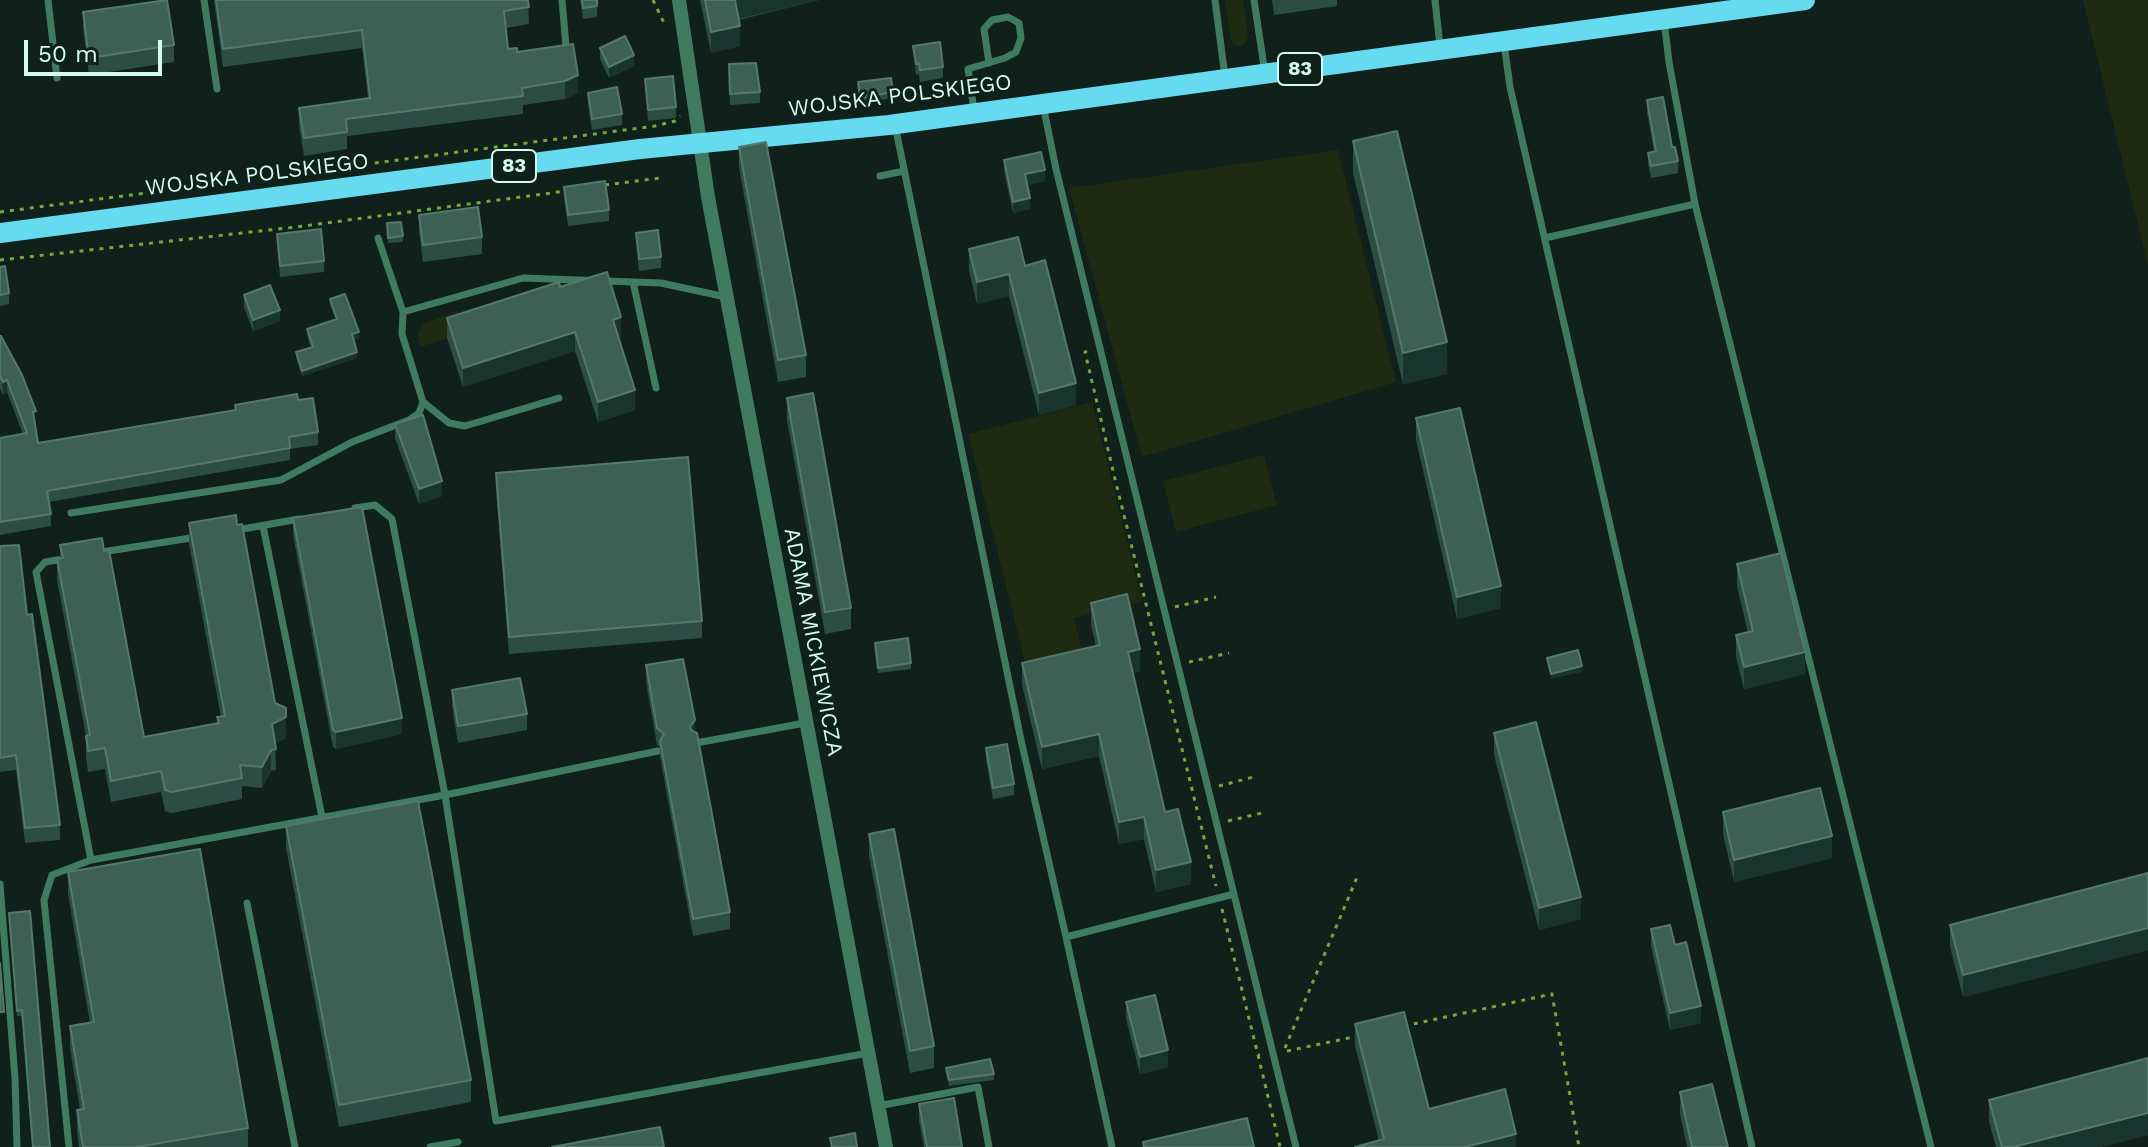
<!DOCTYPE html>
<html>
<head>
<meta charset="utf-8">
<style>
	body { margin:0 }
	#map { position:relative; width:2148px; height:1147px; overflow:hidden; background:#10211c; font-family:"Work Sans",sans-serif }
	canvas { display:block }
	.scale { position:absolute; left:24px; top:40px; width:138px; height:36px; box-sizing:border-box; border:4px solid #d4fbed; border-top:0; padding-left:10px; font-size:24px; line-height:28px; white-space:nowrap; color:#d4fbed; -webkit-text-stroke:6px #10211c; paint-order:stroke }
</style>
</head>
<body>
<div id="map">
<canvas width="2148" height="1147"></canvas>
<div class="scale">50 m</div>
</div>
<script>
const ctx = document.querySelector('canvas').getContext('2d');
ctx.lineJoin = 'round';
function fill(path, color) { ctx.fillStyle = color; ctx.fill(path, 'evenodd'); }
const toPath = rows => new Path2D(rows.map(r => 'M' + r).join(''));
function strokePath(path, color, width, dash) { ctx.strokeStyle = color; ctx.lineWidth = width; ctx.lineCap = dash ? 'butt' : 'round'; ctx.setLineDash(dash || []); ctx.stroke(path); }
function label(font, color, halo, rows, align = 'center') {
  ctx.font = font + ' "Work Sans",sans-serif'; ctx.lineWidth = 6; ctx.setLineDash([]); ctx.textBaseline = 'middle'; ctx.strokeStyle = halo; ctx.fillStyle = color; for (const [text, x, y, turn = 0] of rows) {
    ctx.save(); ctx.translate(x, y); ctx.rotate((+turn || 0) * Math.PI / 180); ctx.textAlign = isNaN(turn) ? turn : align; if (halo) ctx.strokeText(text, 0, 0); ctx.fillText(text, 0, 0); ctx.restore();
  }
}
const green = toPath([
	[1225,0,1243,0,1248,35,1246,43,1240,46,1234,45,1231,40],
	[2083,0,2148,0,2148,265],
	[1338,150,1396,382,1142,457,1069,188],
	[457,311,464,333,420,347,418,333,423,324],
	[1092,402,1142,601,1074,618,1084,660,1028,674,968,434],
	[1264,455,1277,505,1176,532,1163,481]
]);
const path = toPath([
	[653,0,664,23],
	[345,167,655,126,675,121,680,116],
	[605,185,661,178],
	[0,212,230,182],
	[0,260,296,227,566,191],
	[1087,351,1085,352,1115,479,1216,886],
	[1175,607,1216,597],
	[1189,662,1229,653],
	[1219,786,1257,776],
	[1228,821,1266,812],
	[1222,909,1258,1055,1260,1055],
	[1404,1026,1552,994,1579,1147],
	[1285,1048,1358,875],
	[1287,1051,1358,1036],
	[1258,1055,1280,1147]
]);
const lane = toPath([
	[48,0,57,78],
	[204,0,217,89],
	[562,0,566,46],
	[1215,0,1225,77],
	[1254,0,1265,73],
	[1435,0,1440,46],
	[1664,21,1669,62,1695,204,1931,1147],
	[1504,43,1510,87,1752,1147],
	[1043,105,1056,169,1296,1147],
	[974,110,968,69,1005,58,1016,52,1021,38,1019,23,1008,17,992,20,984,29,989,63],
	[895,125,1021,740,1066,937],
	[880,176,904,171],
	[378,238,403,312],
	[1545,238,1695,204],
	[633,282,656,388],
	[423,402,449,423,465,426,559,398],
	[355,508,375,505,392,519,445,795,496,1121,868,1053],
	[71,513,281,480,352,442,409,420,419,413,423,402,402,334,403,312,523,278,661,283,726,297],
	[263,526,322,817],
	[237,530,299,519],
	[102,552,197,537],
	[63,559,45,562,36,572,91,860,445,795,658,751],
	[696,743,805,723],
	[0,884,15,1078,17,1147],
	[247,903,295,1147],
	[878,1106,978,1087,989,1147],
	[69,1147,44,900,52,875,91,860],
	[430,1147,458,1142],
	[1112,1147,1066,937,1234,894]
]);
const street = toPath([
	[679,0,708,197,886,1147]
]);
const primary = toPath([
	[0,233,640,149,889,125,1805,0]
]);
const wall = toPath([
	[214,0,528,0,529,24,506,28,508,49,517,52,573,44,578,93,565,99,523,105,523,114,347,136,347,149,304,156,299,126,299,108,368,98,362,48,223,67],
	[580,0,597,0,597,17,583,19],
	[700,0,819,0,739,20,740,46,711,53],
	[1272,0,1337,0,1337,6,1274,15],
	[83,12,174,45,174,62,89,75,83,29],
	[913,46,943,67,943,78,920,82,919,74,916,75],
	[600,48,634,66,609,78,600,59],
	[729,64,760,92,760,103,730,105],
	[645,79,676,107,676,118,648,121],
	[858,88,893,92,893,98,860,103],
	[588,93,622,114,622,125,592,130,588,104],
	[1647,100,1672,147,1678,161,1678,173,1651,178,1648,164,1648,153,1654,152,1647,112],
	[1353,141,1447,374,1403,384,1353,173],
	[739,147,806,355,806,377,778,382,739,168],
	[1004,160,1045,181,1027,185,1030,209,1013,213,1004,171],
	[564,187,609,210,609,221,568,226,564,198],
	[419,215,482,237,482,254,423,262,419,232],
	[387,229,403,236,403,242,388,243],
	[636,233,661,257,661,268,639,271],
	[277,234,324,261,324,272,280,277],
	[969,249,1025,266,1076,405,1039,415,1009,296,977,304,969,271],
	[0,267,9,293,9,304,0,306],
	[560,287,621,337,618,337,635,410,598,422,575,351,463,387,447,338,447,318],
	[244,295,280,321,253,331,244,307],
	[330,299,359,338,353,340,357,358,302,376,296,357,296,352,311,348,307,335,307,329,336,320,330,305],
	[0,336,36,423,35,423,38,443,235,410,235,405,298,400,318,432,318,445,290,449,290,460,49,502,51,514,51,526,0,535,0,438,23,434,7,392,3,395,0,389],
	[787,398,851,608,851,629,825,634,787,420],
	[1416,418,1501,608,1457,619,1416,440],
	[395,424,442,496,419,504,395,438],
	[496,473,702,621,702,638,509,654,496,490],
	[293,518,402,734,336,749,333,747,293,535],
	[189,523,275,703,286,738,275,743,276,770,271,771,262,788,242,786,242,799,172,813,165,811,161,792,111,802,105,769,88,772,86,757,86,736,57,580,57,559,60,559,60,545,144,737,217,724,217,717,221,717,189,544],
	[0,546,27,615,60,825,60,840,25,843,16,770,0,772],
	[1737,564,1805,674,1744,689,1736,657,1736,635,1748,633,1737,586],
	[1091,603,1140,671,1133,673,1165,812,1191,884,1156,892,1144,839,1119,844,1099,756,1042,769,1022,685,1022,663,1096,646,1091,625],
	[875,643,911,663,911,669,878,673],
	[646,665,695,732,730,912,730,929,693,936,660,757,660,747,657,745,646,682],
	[452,690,527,714,527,730,458,743,452,707],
	[1494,733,1581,919,1539,930,1494,755],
	[986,748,1014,784,1014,795,993,799,986,759],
	[1723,812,1832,858,1734,882,1723,834],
	[286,826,471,1080,471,1102,339,1127,286,848],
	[869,834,934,1046,934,1068,910,1073,869,856],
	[68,872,248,1128,248,1147,79,1147,77,1132,77,1110,80,1110,70,1048,70,1026,90,1023,68,894],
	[2148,873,2148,950,1963,997,1950,947,1950,925],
	[30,911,22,1016,17,1016,9,918],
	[1651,929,1675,945,1701,1023,1670,1030,1651,946],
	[1126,1002,1168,1067,1140,1074,1126,1019],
	[1355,1024,1429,1109,1516,1147,1379,1141,1355,1046],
	[2148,1058,2148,1135,2100,1147,1996,1147,1989,1122,1989,1100],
	[946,1068,994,1074,994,1080,949,1086,946,1073],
	[1680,1092,1728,1147,1687,1147,1680,1114],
	[919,1104,962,1147,924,1147,919,1121]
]);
const shadedWall = toPath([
	[734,0,819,0,734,20],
	[740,26,740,46,711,53,711,32],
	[634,55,634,66,609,78,609,67],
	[578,75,578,93,565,99,565,81],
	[1045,170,1045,181,1025,186,1025,174],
	[1030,198,1030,209,1013,213,1013,202],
	[1009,274,1009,296,977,304,977,282],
	[280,310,280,321,253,331,253,320],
	[621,317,621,337,613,339,613,320],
	[359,332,359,338,352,340,352,334],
	[575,332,575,351,463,387,463,368],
	[1447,342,1447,374,1403,384,1403,353],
	[357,352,357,358,302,376,302,371],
	[7,380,7,392,3,395,3,382],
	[1076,383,1076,405,1039,415,1039,393],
	[635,390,635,410,598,422,598,402],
	[442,481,442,496,419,504,419,489],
	[1501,586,1501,608,1457,619,1457,597],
	[1140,649,1140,671,1128,674,1128,652],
	[1805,652,1805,674,1744,689,1744,667],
	[1582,666,1582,672,1551,679,1551,674],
	[286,717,286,738,272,744,272,724],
	[402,718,402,734,336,749,336,732],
	[695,720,695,737,690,727],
	[1099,734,1099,756,1042,769,1042,747],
	[271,750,271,771,262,788,262,767],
	[1144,817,1144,839,1119,844,1119,822],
	[1832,836,1832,858,1734,882,1734,860],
	[1191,862,1191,884,1156,892,1156,870],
	[1581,897,1581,919,1539,930,1539,908],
	[2148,928,2148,950,1963,997,1963,975],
	[1701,1006,1701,1023,1670,1030,1670,1013],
	[1168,1050,1168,1067,1140,1074,1140,1057],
	[2148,1113,2148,1135,2100,1147,2013,1147],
	[1516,1134,1516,1147,1465,1147]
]);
const building = toPath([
	[167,0,174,45,89,58,83,12,167,0],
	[216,0,528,0,529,7,504,11,508,49,517,48,517,52,573,44,578,75,565,81,522,88,523,96,346,119,347,132,304,138,299,108,370,98,362,30,223,49,216,0],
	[582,0,597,0,597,6,583,8,582,0],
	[705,0,735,0,740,26,711,32,705,0],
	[625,36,634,55,609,67,600,48,625,36],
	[940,42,943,67,920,70,919,63,916,64,913,46,940,42],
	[756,63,760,92,730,94,729,64,756,63],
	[673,76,676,107,648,110,645,79,673,76],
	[891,78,893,92,860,98,858,82,891,78],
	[617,87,622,114,592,119,588,93,617,87],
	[1663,97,1672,147,1675,147,1678,161,1651,166,1648,153,1656,151,1647,100,1663,97],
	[1397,131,1447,342,1403,353,1353,141,1397,131],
	[766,142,806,355,778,360,739,147,766,142],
	[1041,152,1045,170,1025,174,1030,198,1013,202,1004,160,1041,152],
	[605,181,609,210,568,215,564,187,605,181],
	[478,207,482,237,423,245,419,215,478,207],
	[401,222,403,236,388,238,387,223,401,222],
	[321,229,324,261,280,266,277,234,321,229],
	[658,230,661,257,639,259,636,233,658,230],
	[1018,237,1025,266,1045,260,1076,383,1039,393,1009,274,977,282,969,249,1018,237],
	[5,266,9,293,0,295,0,267,5,266],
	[607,272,621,317,613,320,635,390,598,402,575,332,463,368,447,318,559,282,560,287,607,272],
	[270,285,280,310,253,320,244,295,270,285],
	[345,294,359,332,352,334,357,352,302,371,296,352,313,347,307,329,337,319,330,299,345,294],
	[0,336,1,336,22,375,36,411,33,412,38,443,236,410,235,405,297,394,298,400,313,398,318,432,289,437,290,448,47,491,51,514,0,522,0,438,27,433,7,380,3,382,0,377,0,336],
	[813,393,851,608,825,612,787,398,813,393],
	[1460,408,1501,586,1457,597,1416,418,1460,408],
	[423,415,442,481,419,489,395,424,423,415],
	[688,457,702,621,509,637,496,473,688,457],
	[362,507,402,718,336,732,333,730,293,518,362,507],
	[236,515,237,525,242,524,275,703,286,708,286,717,272,724,276,749,271,750,262,767,240,765,242,778,172,792,165,790,161,771,111,781,105,748,88,751,86,736,90,735,57,559,63,558,60,545,102,538,104,551,109,550,144,737,219,723,217,717,225,716,189,523,236,515],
	[19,545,27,615,32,614,60,825,25,828,16,755,0,758,0,546,19,545],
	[1781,553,1805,652,1744,667,1736,635,1753,631,1737,564,1781,553],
	[1127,594,1140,649,1128,652,1165,812,1178,809,1191,862,1156,870,1144,817,1119,822,1099,734,1042,747,1022,663,1100,645,1091,603,1127,594],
	[908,638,911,663,878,668,875,643,908,638],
	[1578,650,1582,666,1551,674,1547,658,1578,650],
	[683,659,695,720,690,727,692,731,697,733,730,912,693,919,660,741,664,734,657,728,646,665,683,659],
	[520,678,527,714,458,726,452,690,520,678],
	[1536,722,1581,897,1539,908,1494,733,1536,722],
	[1007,744,1014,784,993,788,986,748,1007,744],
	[1820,788,1832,836,1734,860,1723,812,1820,788],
	[418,801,471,1080,339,1105,286,826,418,801],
	[894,829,934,1046,910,1051,869,834,894,829],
	[200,849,248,1128,137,1147,83,1147,77,1110,84,1109,70,1026,94,1022,68,872,200,849],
	[2148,873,2148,928,1963,975,1950,925,2148,873],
	[30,911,50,1147,33,1147,22,1010,17,1011,9,913,30,911],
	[1670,925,1675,945,1686,942,1701,1006,1670,1013,1651,929,1670,925],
	[0,963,4,1012,0,1012,0,963],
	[1155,995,1168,1050,1140,1057,1126,1002,1155,995],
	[1404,1012,1429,1109,1505,1089,1516,1134,1465,1147,1355,1147,1384,1139,1355,1024,1404,1012],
	[2148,1058,2148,1113,2013,1147,2002,1147,1989,1100,2148,1058],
	[990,1059,994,1074,949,1080,946,1068,990,1059],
	[1712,1084,1728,1147,1692,1147,1680,1092,1712,1084],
	[954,1098,962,1147,927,1147,919,1104,954,1098],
	[1247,1118,1254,1147,1144,1147,1143,1142,1247,1118],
	[660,1127,664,1147,552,1147,660,1127],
	[855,1133,857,1147,832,1147,830,1138,855,1133]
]);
const shields = [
	[1300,69,44],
	[514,166,44]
];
const shieldNames = [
	["83",1300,69],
	["83",514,166]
];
const streetNames = [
	["WOJSKA POLSKIEGO",900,96,-7],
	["WOJSKA POLSKIEGO",257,175,-7],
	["ADAMA MICKIEWICZA",813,642,79]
];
fill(green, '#1f2a13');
strokePath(path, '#75a83a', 3, [4, 6]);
strokePath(lane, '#3f7b61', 7);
strokePath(street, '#3f7b61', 14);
strokePath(primary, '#66dbef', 20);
fill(wall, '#2b4d43');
fill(shadedWall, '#18342c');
fill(building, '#3d6055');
strokePath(building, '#55786d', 2);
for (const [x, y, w] of shields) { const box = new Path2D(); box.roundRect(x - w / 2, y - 16, w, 32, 6); ctx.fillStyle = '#10211c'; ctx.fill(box); strokePath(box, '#d4fbed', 2); }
label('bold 20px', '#d4fbed', null, shieldNames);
label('22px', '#d4fbed', '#10211c', streetNames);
</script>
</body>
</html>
